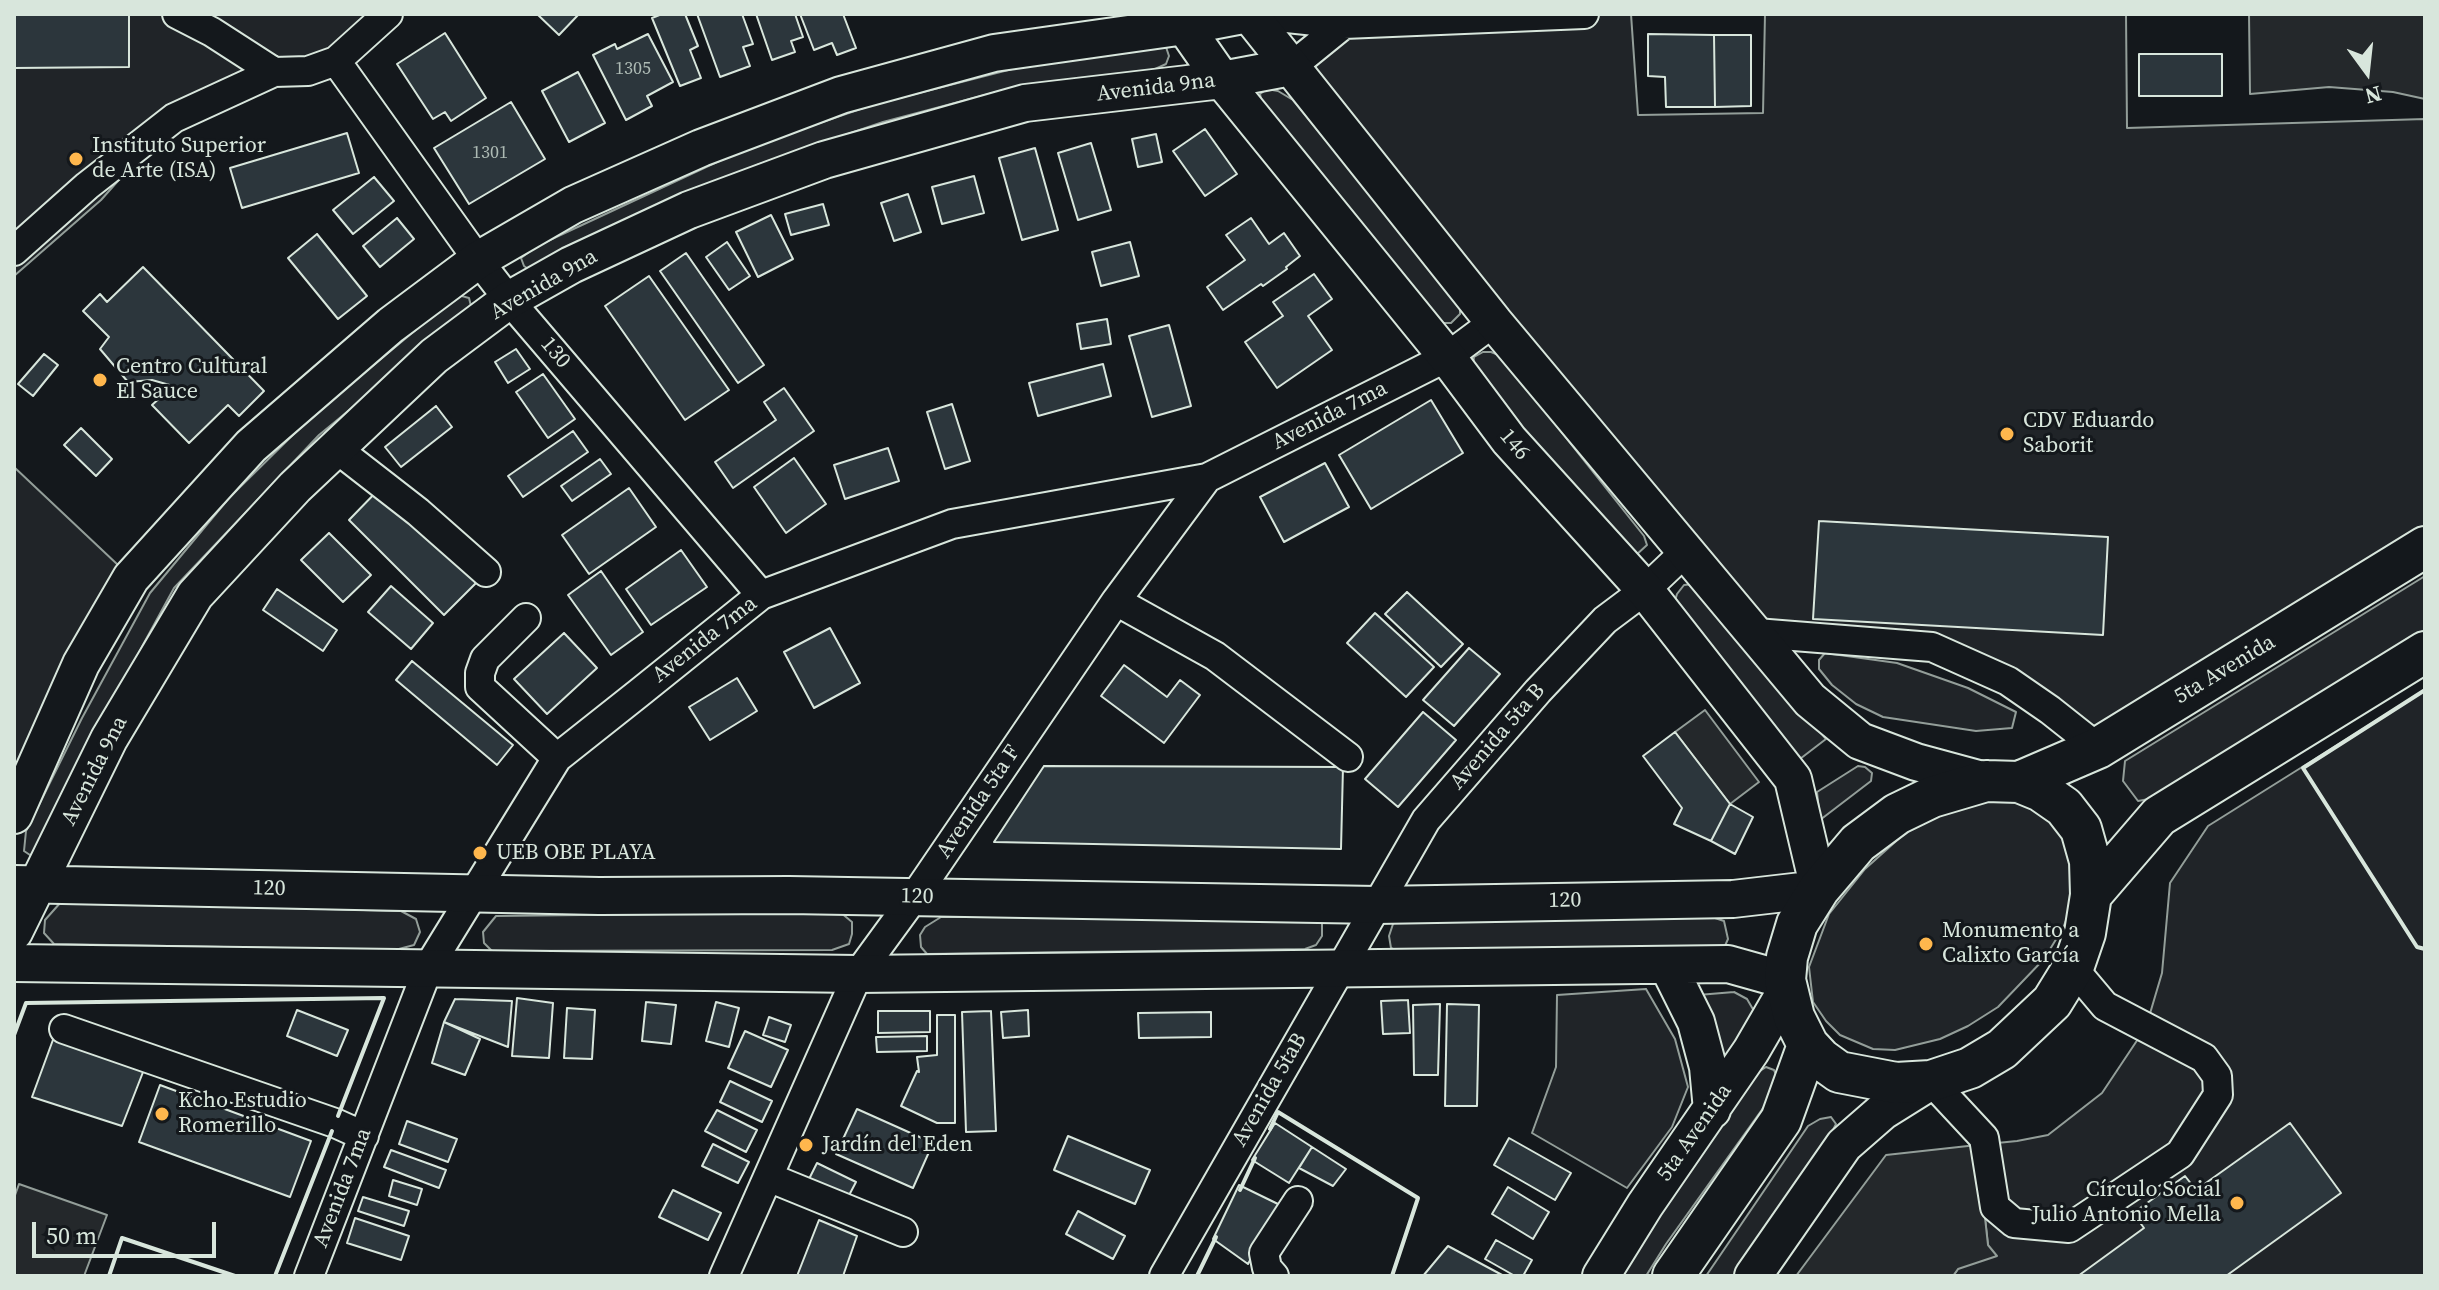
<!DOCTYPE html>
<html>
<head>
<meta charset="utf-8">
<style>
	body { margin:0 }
	#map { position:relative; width:2439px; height:1290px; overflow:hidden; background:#14181c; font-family:"Source Serif 4",serif }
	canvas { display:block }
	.frame { position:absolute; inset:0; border:16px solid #d8e6dc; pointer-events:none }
	.north { position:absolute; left:2327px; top:32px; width:80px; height:80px; -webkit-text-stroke:6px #14181c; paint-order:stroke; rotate:165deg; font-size:22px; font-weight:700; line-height:32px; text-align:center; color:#d8e6dc }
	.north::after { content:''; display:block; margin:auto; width:28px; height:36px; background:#d8e6dc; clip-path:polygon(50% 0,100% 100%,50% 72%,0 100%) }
	.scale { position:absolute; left:32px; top:1222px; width:184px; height:36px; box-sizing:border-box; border:4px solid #d8e6dc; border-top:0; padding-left:10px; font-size:24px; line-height:28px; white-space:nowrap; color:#d8e6dc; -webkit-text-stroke:6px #14181c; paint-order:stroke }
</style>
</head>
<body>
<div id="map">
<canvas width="2439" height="1290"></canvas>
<div class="frame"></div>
<div class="north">N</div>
<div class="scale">50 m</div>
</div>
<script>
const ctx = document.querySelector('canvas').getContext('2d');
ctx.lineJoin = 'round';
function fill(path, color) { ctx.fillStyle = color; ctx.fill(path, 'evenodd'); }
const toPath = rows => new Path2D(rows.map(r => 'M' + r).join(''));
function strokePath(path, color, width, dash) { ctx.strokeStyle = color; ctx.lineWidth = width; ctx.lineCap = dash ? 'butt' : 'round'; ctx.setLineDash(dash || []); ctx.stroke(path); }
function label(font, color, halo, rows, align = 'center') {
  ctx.font = font + ' "Source Serif 4",serif'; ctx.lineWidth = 6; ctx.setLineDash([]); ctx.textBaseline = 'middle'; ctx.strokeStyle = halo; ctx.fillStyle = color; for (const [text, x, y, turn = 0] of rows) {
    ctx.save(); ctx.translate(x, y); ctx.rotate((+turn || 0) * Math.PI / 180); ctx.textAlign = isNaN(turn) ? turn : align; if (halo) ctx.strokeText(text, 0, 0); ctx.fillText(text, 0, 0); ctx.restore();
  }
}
const green = toPath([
	[14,14,388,14,336,61,174,118,101,200,14,276,14,14],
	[1585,14,1631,14,1638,115,1763,113,1765,14,2126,14,2127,128,2425,119,2425,547,2098,748,1932,647,1756,633,1291,67,1344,24,1585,14],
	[1157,45,1166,47,1169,56,1166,64,1153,70,1004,90,883,122,757,165,649,211,531,271,524,266,521,258,537,246,747,148,872,105,1020,67,1157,45],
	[1267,89,1278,91,1293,100,1460,304,1460,314,1451,323,1437,323,1263,109,1260,94,1267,89],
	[458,295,469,298,471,306,460,319,319,435,174,588,144,643,37,853,30,855,24,851,26,831,82,718,150,593,229,498,312,416,458,295],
	[1483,352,1491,352,1501,356,1644,536,1647,545,1635,556,1618,558,1473,364,1474,357,1483,352],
	[14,467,118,565,14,772,14,467],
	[2425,576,2425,630,2154,798,2138,801,2123,781,2125,761,2425,576],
	[1694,584,1826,739,1796,762,1674,604,1677,594,1684,585,1694,584],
	[1825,653,1897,663,1968,688,2016,712,2012,728,1976,731,1883,717,1856,704,1832,685,1819,669,1819,660,1825,653],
	[2425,690,2425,1276,1953,1276,1958,1269,1988,1245,1977,1145,2017,1141,2048,1135,2102,1093,2146,1027,2162,973,2170,883,2208,826,2425,690],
	[1858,766,1865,767,1872,773,1871,781,1820,820,1817,792,1858,766],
	[1987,798,2030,801,2059,823,2075,848,2076,895,2063,928,2044,959,1998,1007,1968,1026,1940,1039,1895,1050,1873,1049,1840,1035,1826,1021,1813,1002,1809,967,1829,914,1865,869,1904,834,1944,809,1987,798],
	[61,902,401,911,416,919,420,932,414,945,395,950,54,944,44,933,45,920,61,902],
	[840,912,852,922,852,934,849,944,832,950,492,951,484,943,483,932,496,916,840,912],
	[1315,915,1322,924,1322,936,1316,945,1305,949,927,954,921,947,920,935,925,927,941,917,1315,915],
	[1405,916,1712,917,1724,921,1728,939,1724,948,1401,953,1391,948,1389,936,1393,924,1405,916],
	[1646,989,1675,1039,1688,1087,1672,1127,1627,1188,1532,1133,1556,1067,1557,995,1646,989],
	[1734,992,1747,999,1754,1011,1720,1068,1698,995,1734,992],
	[1766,1067,1774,1070,1779,1081,1776,1090,1666,1244,1646,1276,1616,1276,1757,1073,1766,1067],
	[1831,1117,1836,1124,1831,1134,1734,1276,1706,1276,1808,1126,1820,1119,1831,1117]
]);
const parking = toPath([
	[2249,14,2425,14,2425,99,2393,92,2329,87,2250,94,2249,14],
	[1705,710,1759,782,1730,804,1675,732,1705,710],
	[1977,1145,1988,1245,1997,1256,1958,1269,1953,1276,1796,1276,1886,1155,1977,1145],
	[19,1184,107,1215,84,1276,14,1276,14,1198,19,1184]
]);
const building = toPath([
	[14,14,129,14,129,67,14,68,14,14],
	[537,14,579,14,559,35,537,14],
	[662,14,685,14,698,46,690,50,701,78,680,86,652,18,662,14],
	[697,14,742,14,753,44,743,47,750,66,720,77,697,14],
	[756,14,795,14,803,37,791,41,795,52,772,60,756,14],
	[800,14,843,14,856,48,837,55,832,43,814,50,800,14],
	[445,33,486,98,451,121,445,112,433,119,397,64,445,33],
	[648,34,673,82,647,96,652,106,626,120,593,55,615,44,617,49,648,34],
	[1648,34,1714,35,1715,107,1666,107,1665,77,1648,76,1648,34],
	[1714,35,1751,35,1751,106,1715,107,1714,35],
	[2139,54,2222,54,2222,96,2139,96,2139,54],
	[578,72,605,123,569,142,542,91,578,72],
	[511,102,545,159,469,204,434,148,511,102],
	[1205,129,1237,174,1205,196,1173,151,1205,129],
	[347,133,359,173,242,208,230,168,347,133],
	[1156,134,1162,162,1138,167,1132,139,1156,134],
	[1091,143,1111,210,1078,220,1058,153,1091,143],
	[1035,148,1058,230,1022,240,999,158,1035,148],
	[974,176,984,213,942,224,932,187,974,176],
	[374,177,394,201,353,234,333,210,374,177],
	[908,194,921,232,894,241,881,203,908,194],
	[823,204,829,225,791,235,785,214,823,204],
	[771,215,793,259,758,277,736,232,771,215],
	[397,218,414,239,380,267,363,246,397,218],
	[1251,218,1269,244,1284,233,1300,256,1286,267,1287,269,1263,286,1261,284,1223,310,1207,287,1245,260,1226,235,1251,218],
	[317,234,367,296,338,319,288,258,317,234],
	[727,242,750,276,729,290,706,257,727,242],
	[1130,242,1139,276,1101,286,1092,252,1130,242],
	[686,253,764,365,738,383,660,271,686,253],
	[143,267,264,391,239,416,228,405,189,443,152,405,173,386,152,380,128,382,100,349,109,337,83,311,100,294,107,302,143,267],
	[1314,274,1332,299,1308,316,1332,350,1277,388,1245,342,1283,316,1273,302,1314,274],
	[649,276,729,390,685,420,605,306,649,276],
	[1107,319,1111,344,1081,349,1077,324,1107,319],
	[1169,325,1191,406,1152,417,1129,336,1169,325],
	[516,349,530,369,508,383,495,362,516,349],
	[44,354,58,365,33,396,18,384,44,354],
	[1103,364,1111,396,1038,416,1029,383,1103,364],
	[543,374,575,419,548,438,516,392,543,374],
	[784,388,814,431,733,488,715,462,776,420,764,402,784,388],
	[1431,400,1463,453,1371,509,1339,455,1431,400],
	[952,404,970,461,945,469,927,412,952,404],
	[436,406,452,427,401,467,385,447,436,406],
	[81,428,112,459,96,476,64,445,81,428],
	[573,431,588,452,523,497,508,476,573,431],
	[888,448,899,481,845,499,834,465,888,448],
	[794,458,826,504,786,533,754,487,794,458],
	[600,459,611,474,572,501,561,486,600,459],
	[1325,463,1349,507,1284,542,1260,497,1325,463],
	[381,487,477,582,444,615,349,520,381,487],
	[629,488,656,527,589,574,562,535,629,488],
	[1819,521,2108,537,2103,635,1813,619,1819,521],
	[329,533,371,575,343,602,301,560,329,533],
	[681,550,707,587,651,625,626,589,681,550],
	[601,571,643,632,611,655,568,595,601,571],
	[391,586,433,623,411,649,368,612,391,586],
	[277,589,337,630,323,651,263,610,277,589],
	[1407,592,1463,644,1441,667,1385,614,1407,592],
	[1375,613,1434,667,1406,697,1347,643,1375,613],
	[830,628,860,683,814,708,784,652,830,628],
	[564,633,597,668,547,714,514,679,564,633],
	[1469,648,1500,674,1454,726,1423,700,1469,648],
	[412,661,513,745,497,765,396,680,412,661],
	[1124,665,1167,697,1180,680,1200,695,1164,743,1101,696,1124,665],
	[737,678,757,711,710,740,689,707,737,678],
	[1423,712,1456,740,1398,807,1365,779,1423,712],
	[1675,732,1730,804,1711,841,1674,824,1682,808,1643,756,1675,732],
	[1044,766,1343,767,1341,849,994,842,1044,766],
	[1730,804,1753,817,1735,854,1711,841,1730,804],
	[517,998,553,1003,549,1058,512,1056,517,998],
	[455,999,512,1001,508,1047,444,1022,455,999],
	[1408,1000,1410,1033,1383,1034,1381,1001,1408,1000],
	[646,1002,676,1005,671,1044,642,1041,646,1002],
	[716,1002,739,1008,729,1047,706,1041,716,1002],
	[1440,1004,1438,1075,1414,1075,1413,1005,1440,1004],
	[1447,1004,1479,1005,1477,1106,1445,1106,1447,1004],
	[567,1008,595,1010,592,1059,564,1058,567,1008],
	[297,1010,348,1030,337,1056,287,1036,297,1010],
	[1028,1010,1029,1036,1003,1038,1001,1012,1028,1010],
	[878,1011,930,1011,930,1032,878,1033,878,1011],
	[991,1011,996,1131,966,1132,962,1012,991,1011],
	[1211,1012,1211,1037,1139,1038,1138,1013,1211,1012],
	[937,1015,955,1015,955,1123,937,1123,901,1106,917,1071,919,1072,917,1057,937,1055,937,1015],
	[769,1017,791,1025,785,1042,763,1035,769,1017],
	[444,1022,480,1039,465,1075,432,1063,444,1022],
	[745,1031,788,1050,771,1087,728,1068,745,1031],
	[927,1036,927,1051,877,1052,876,1037,927,1036],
	[54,1037,145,1067,122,1126,32,1097,54,1037],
	[730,1081,772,1101,762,1122,720,1102,730,1081],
	[160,1085,311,1141,290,1197,139,1142,160,1085],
	[857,1109,933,1143,913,1188,836,1154,857,1109],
	[717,1110,757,1130,746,1152,705,1131,717,1110],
	[407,1121,457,1139,448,1162,399,1144,407,1121],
	[1275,1123,1312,1147,1289,1183,1252,1160,1275,1123],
	[2290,1123,2341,1193,2226,1276,2078,1276,2144,1228,2133,1213,2185,1176,2196,1190,2290,1123],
	[1068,1136,1150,1170,1135,1204,1054,1170,1068,1136],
	[1509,1138,1571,1173,1555,1200,1494,1165,1509,1138],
	[713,1144,749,1162,738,1183,702,1166,713,1144],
	[1312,1147,1346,1169,1333,1186,1299,1168,1312,1147],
	[391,1150,446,1170,439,1188,384,1167,391,1150],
	[817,1163,856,1182,846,1201,808,1181,817,1163],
	[393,1180,422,1189,417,1205,389,1196,393,1180],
	[1239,1185,1280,1205,1248,1264,1213,1239,1239,1185],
	[1508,1187,1549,1212,1533,1239,1492,1214,1508,1187],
	[673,1190,721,1213,708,1240,659,1217,673,1190],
	[363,1197,409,1211,404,1226,358,1211,363,1197],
	[1078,1211,1125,1236,1113,1259,1066,1234,1078,1211],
	[355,1218,409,1236,401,1260,347,1243,355,1218],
	[819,1220,857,1236,843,1276,797,1276,819,1220],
	[1496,1240,1532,1260,1523,1276,1515,1276,1485,1259,1496,1240],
	[1448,1246,1504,1276,1423,1276,1448,1246]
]);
const minor = toPath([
	[177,14,212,32,274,72],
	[1249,14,1344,24,1584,14],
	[336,61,478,260,509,300,761,595],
	[1291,67,1344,24],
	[14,251,87,186,174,118,274,72,308,71,336,61,388,14],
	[337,449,418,512,486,572],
	[1116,601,1215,656,1348,757],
	[526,618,485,659,480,673,480,687,557,758],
	[1756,633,1932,647,2008,681,2050,710,2098,748],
	[64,1029,335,1123,364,1136],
	[1931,1081,1984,1138,1995,1207,2014,1223,2069,1228,2180,1154,2218,1095,2217,1076,2204,1058,2105,1006,2073,968],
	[768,1177,903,1232],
	[309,1276,429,966,557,758,639,693,761,595,952,524,1207,478,1447,357,1494,322],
	[724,1276,858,974,915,896,1116,601,1207,478],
	[1164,1276,1426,820,1538,691,1605,620,1645,590,1686,551],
	[1274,1276,1267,1268,1264,1253,1298,1201]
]);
const major = toPath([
	[1249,14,1494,322,1810,700,1860,741,1916,762,1986,781],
	[14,815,81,664,131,578,251,446,391,325,478,260,573,205,701,148,841,95,994,53,1185,26,1248,14],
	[14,884,599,896,789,895,1377,905,1733,899,1819,889,1793,779,1645,590,1509,440,1447,357,1222,80,1176,14],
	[14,932,109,739,195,595,295,487,434,356,509,300,571,265,689,210,824,160,1025,103,1222,80,1291,67],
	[14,963,858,974,1728,964,1785,980],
	[1668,966,1696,1022,1708,1067,1712,1110],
	[1601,1276,1645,1205,1751,1051,1787,989],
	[1753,1276,1844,1145,1883,1111,1931,1081]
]);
const highway = toPath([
	[1986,781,2019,782,2041,791,2064,807,2081,829,2090,861,2091,895,2085,933,2073,968,2052,1002,2002,1049,1970,1068,1931,1081,1896,1083,1839,1072,1821,1059,1808,1045,1794,1017,1785,980,1787,957,1797,924,1819,889,1858,843,1897,814,1932,797,1986,781],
	[2019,782,2098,748,2425,547],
	[2091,895,2159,816,2425,652],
	[1673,1276,1781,1120,1808,1045]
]);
const wall = toPath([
	[2425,690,2303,768,2417,947,2425,949],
	[14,1035,26,1003,384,998,338,1116],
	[1270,1129,1278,1112,1418,1198,1392,1276],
	[1240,1190,1255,1158],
	[109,1276,122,1238,235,1276],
	[275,1276,332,1131],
	[1197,1276,1216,1237]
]);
const markers = [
	[76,159,8,"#ffb74d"],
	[100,380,8,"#ffb74d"],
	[2007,434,8,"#ffb74d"],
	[480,853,8,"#ffb74d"],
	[1926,944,8,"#ffb74d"],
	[162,1114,8,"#ffb74d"],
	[806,1145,8,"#ffb74d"],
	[2237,1203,8,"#ffb74d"]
];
const numberNames = [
	["1305",633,69],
	["1301",490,153]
];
const streetNames = [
	["Avenida 9na",1156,88,-7],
	["Avenida 9na",544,285,-30],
	["130",555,353,50],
	["Avenida 7ma",1330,416,-27],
	["146",1514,445,50],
	["Avenida 7ma",705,640,-38],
	["5ta Avenida",2225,670,-31],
	["Avenida 5ta B",1498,737,-49],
	["Avenida 9na",95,771,-63],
	["Avenida 5ta F",979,802,-56],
	["120",269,889,1],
	["120",917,897,1],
	["120",1565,901,-1],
	["Avenida 5taB",1270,1090,-60],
	["5ta Avenida",1695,1133,-55],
	["Avenida 7ma",343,1188,-69]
];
const poiNames = [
	["Instituto Superior",92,146],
	["de Arte (ISA)",92,171],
	["Centro Cultural",116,367],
	["El Sauce",116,392],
	["CDV Eduardo",2023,421],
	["Saborit",2023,446],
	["UEB OBE PLAYA",496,853],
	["Monumento a",1942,931],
	["Calixto García",1942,956],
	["Kcho Estudio",178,1101],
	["Romerillo",178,1126],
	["Jardín del Eden",822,1145],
	["Círculo Social",2221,1190,"right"],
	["Julio Antonio Mella",2221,1215,"right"]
];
fill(green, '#202428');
strokePath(green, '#939e99', 2);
fill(parking, '#24282b');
strokePath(parking, '#939e99', 2);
fill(building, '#2c363c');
strokePath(building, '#d8e6dc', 2);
strokePath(minor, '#d8e6dc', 32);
strokePath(major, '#d8e6dc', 40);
strokePath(highway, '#d8e6dc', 44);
strokePath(minor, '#14181c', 28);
strokePath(major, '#14181c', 36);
strokePath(highway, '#14181c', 40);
strokePath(wall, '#d8e6dc', 4);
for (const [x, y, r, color] of markers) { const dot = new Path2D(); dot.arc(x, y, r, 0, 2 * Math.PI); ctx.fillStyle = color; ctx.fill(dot); strokePath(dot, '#14181c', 3); }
label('18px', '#adbab4', null, numberNames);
label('22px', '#d8e6dc', '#14181c', streetNames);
label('22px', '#d8e6dc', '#14181c', poiNames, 'left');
</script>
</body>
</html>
